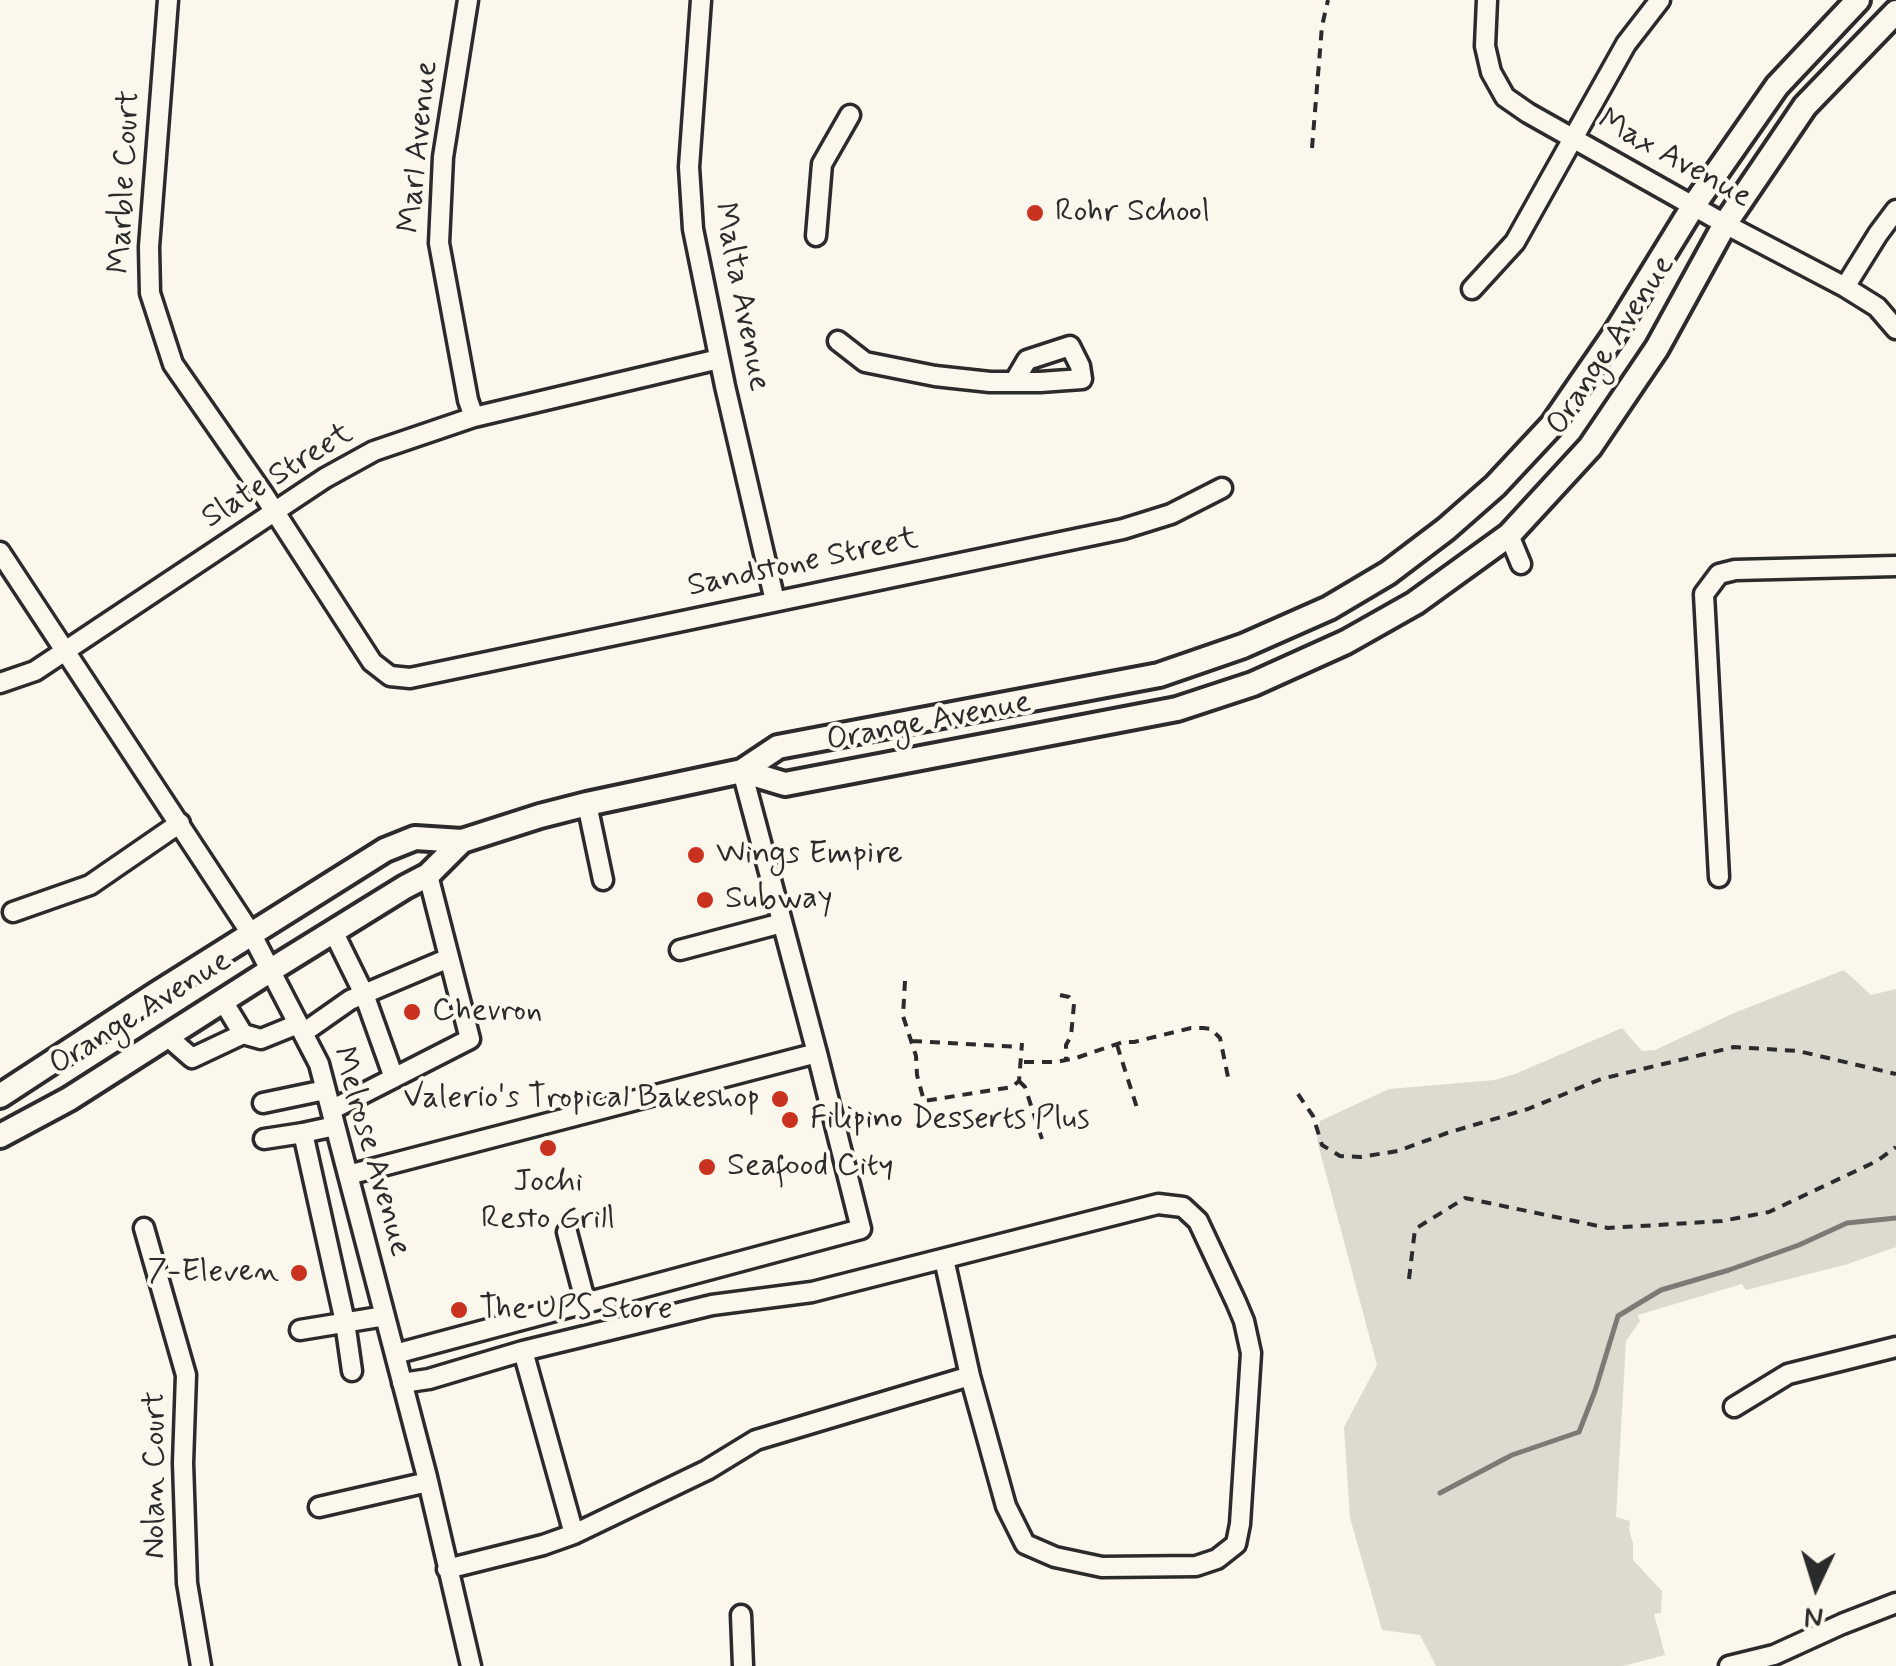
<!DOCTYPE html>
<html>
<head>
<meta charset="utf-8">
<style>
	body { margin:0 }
	#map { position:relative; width:1896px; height:1666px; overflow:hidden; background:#fbf7ec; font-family:Mynerve,sans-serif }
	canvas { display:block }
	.north { position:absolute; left:1766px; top:1536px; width:100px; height:100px; -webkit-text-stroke:8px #fbf7ec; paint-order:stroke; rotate:184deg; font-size:28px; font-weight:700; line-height:40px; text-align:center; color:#2b2b2b }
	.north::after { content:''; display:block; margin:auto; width:35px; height:45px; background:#2b2b2b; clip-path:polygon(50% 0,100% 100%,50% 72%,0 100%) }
</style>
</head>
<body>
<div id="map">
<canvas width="1896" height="1666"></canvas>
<div class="north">N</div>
</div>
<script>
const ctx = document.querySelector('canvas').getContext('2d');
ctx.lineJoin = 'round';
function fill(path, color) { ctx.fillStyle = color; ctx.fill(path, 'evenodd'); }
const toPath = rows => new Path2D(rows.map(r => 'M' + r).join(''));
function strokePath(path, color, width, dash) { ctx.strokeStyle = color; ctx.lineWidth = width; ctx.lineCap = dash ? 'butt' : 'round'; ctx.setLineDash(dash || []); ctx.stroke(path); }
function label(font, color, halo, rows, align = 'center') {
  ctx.font = font + ' Mynerve,sans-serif'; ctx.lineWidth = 8; ctx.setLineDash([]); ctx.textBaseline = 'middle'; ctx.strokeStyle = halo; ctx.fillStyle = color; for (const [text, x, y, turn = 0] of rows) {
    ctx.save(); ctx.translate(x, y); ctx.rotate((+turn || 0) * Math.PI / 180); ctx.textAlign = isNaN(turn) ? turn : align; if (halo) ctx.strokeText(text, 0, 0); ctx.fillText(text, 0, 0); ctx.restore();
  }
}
const green = toPath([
	[1844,970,1871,995,1896,989,1896,1247,1848,1264,1746,1290,1742,1284,1638,1315,1640,1321,1626,1341,1616,1517,1630,1521,1629,1530,1633,1544,1633,1560,1662,1591,1661,1613,1654,1614,1665,1655,1623,1666,1436,1666,1420,1635,1382,1630,1350,1518,1344,1427,1377,1365,1317,1140,1320,1121,1389,1089,1495,1080,1515,1074,1622,1028,1642,1051,1655,1050,1734,1013]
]);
const stream = toPath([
	[1440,1493,1512,1455,1579,1432,1595,1391,1618,1316,1661,1290,1729,1270,1799,1245,1847,1223,1896,1218]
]);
const path = toPath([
	[1312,148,1322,26,1328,0],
	[905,981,903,1016,916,1056,917,1075,924,1101,1012,1087,1019,1081,1022,1043],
	[1060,995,1069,997,1074,1004,1071,1036,1066,1045,1066,1060],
	[912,1041,1022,1047],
	[1117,1045,1138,1111],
	[1024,1062,1056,1062,1076,1058,1123,1042,1134,1042,1191,1028,1203,1028,1211,1029,1220,1038,1228,1077],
	[1019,1081,1025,1087,1042,1139],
	[1298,1094,1313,1116,1322,1145,1340,1156,1360,1157,1398,1151,1447,1133,1528,1109,1601,1079,1734,1047,1798,1051,1896,1074],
	[1409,1279,1415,1229,1465,1198,1608,1228,1722,1221,1769,1212,1877,1161,1896,1147]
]);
const minor = toPath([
	[168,0,149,247,150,293,173,364,264,495,372,662,390,676,410,678,1123,529,1171,514,1222,488],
	[468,0,443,157,439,243,468,400,474,417],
	[701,0,689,167,693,229,725,386,775,601],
	[1487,0,1485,46,1491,72,1505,97,1528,113,1725,224,1845,287,1877,307,1896,329],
	[816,236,822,164,850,115],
	[1845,287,1878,234,1896,210],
	[1472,289,1515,242,1626,44,1660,0],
	[838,341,865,362,935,376,990,382,1040,382,1082,379,1080,366,1070,346,1027,360,1014,382],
	[1509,535,1521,564],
	[0,552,252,935,319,1064,427,1477,471,1666],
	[0,683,35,671,325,478,374,451,474,417,719,359],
	[742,771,817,1053],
	[587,804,603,880],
	[1719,877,1704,594,1719,574,1735,570,1896,566],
	[13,912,90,885,180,823],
	[680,950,782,923],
	[223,1001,243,1034,261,1039,298,1024],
	[303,1033,350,1000,364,994,333,931],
	[168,1037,192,1058,243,1034],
	[394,1078,364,994,449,958],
	[263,1103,325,1090],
	[331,1110,470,1039,428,875],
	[335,1126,303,1133,345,1322,352,1371],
	[264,1139,303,1133],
	[348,1175,817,1053,861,1229,395,1354],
	[144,1228,186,1375,183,1463,187,1583,201,1666],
	[567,1232,586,1304],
	[300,1330,385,1316],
	[523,1351,574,1534],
	[402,1383,429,1379,523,1351,712,1305,812,1292,1158,1204,1183,1207,1198,1221,1236,1302,1244,1321,1251,1353,1240,1524,1236,1544,1217,1559,1196,1566,1102,1567,1055,1557,1025,1544,1006,1506,970,1376,944,1259],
	[1734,1407,1788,1374,1896,1347],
	[319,1507,428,1482],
	[447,1569,543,1545,574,1534,707,1470,756,1440,970,1376],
	[741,1615,743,1666],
	[1729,1666,1774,1655,1842,1624,1896,1603]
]);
const major = toPath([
	[742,771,785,784,1177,709,1253,684,1346,642,1415,603,1509,535,1590,447,1657,348,1725,224,1805,106,1896,12],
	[0,1096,156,994,385,850,415,838,462,841,540,816,587,804,742,771,778,747,1159,675,1243,646,1329,608,1388,573,1446,529,1495,486,1552,425,1614,335,1694,205,1777,86,1858,0],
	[0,1136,69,1099,271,970,405,887,428,875,462,841]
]);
const markers = [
	[1035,213,10,"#c8321e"],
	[696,855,10,"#c8321e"],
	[705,900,10,"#c8321e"],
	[412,1012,10,"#c8321e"],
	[780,1099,10,"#c8321e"],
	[790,1120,10,"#c8321e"],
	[548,1148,10,"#c8321e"],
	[707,1167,10,"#c8321e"],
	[299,1273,10,"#c8321e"],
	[459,1310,10,"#c8321e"]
];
const streetNames = [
	["Marl Avenue",420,147,-84],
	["Max Avenue",1674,160,29],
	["Marble Court",126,182,-87],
	["Malta Avenue",740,297,79],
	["Orange Avenue",1612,346,-57],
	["Slate Street",278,477,-32],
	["Sandstone Street",803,564,-12],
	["Orange Avenue",929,723,-11],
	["Orange Avenue",141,1014,-32],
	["Melrose Avenue",370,1152,74],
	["Nolan Court",156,1475,-90]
];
const poiNames = [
	["Rohr School",1055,213],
	["Wings Empire",716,855],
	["Subway",725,900],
	["Chevron",432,1012],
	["Valerio's Tropical Bakeshop",760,1099,"right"],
	["Filipino Desserts Plus",810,1120],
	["Seafood City",727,1167],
	["Jochi",548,1183,"center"],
	["Resto Grill",548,1220,"center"],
	["7-Eleven",279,1273,"right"],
	["The UPS Store",479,1310]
];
fill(green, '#dddad0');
strokePath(stream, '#7b7a75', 5);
strokePath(minor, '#2b2b2b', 25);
strokePath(major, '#2b2b2b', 30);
strokePath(path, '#2b2b2b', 4, [10, 8]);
strokePath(minor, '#fbf7ec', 18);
strokePath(major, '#fbf7ec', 22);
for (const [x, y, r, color] of markers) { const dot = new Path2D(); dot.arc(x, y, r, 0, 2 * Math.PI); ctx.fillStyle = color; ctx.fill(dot); strokePath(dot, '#fbf7ec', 4); }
label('32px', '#2b2b2b', '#fbf7ec', streetNames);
label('32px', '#2b2b2b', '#fbf7ec', poiNames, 'left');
</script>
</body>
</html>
